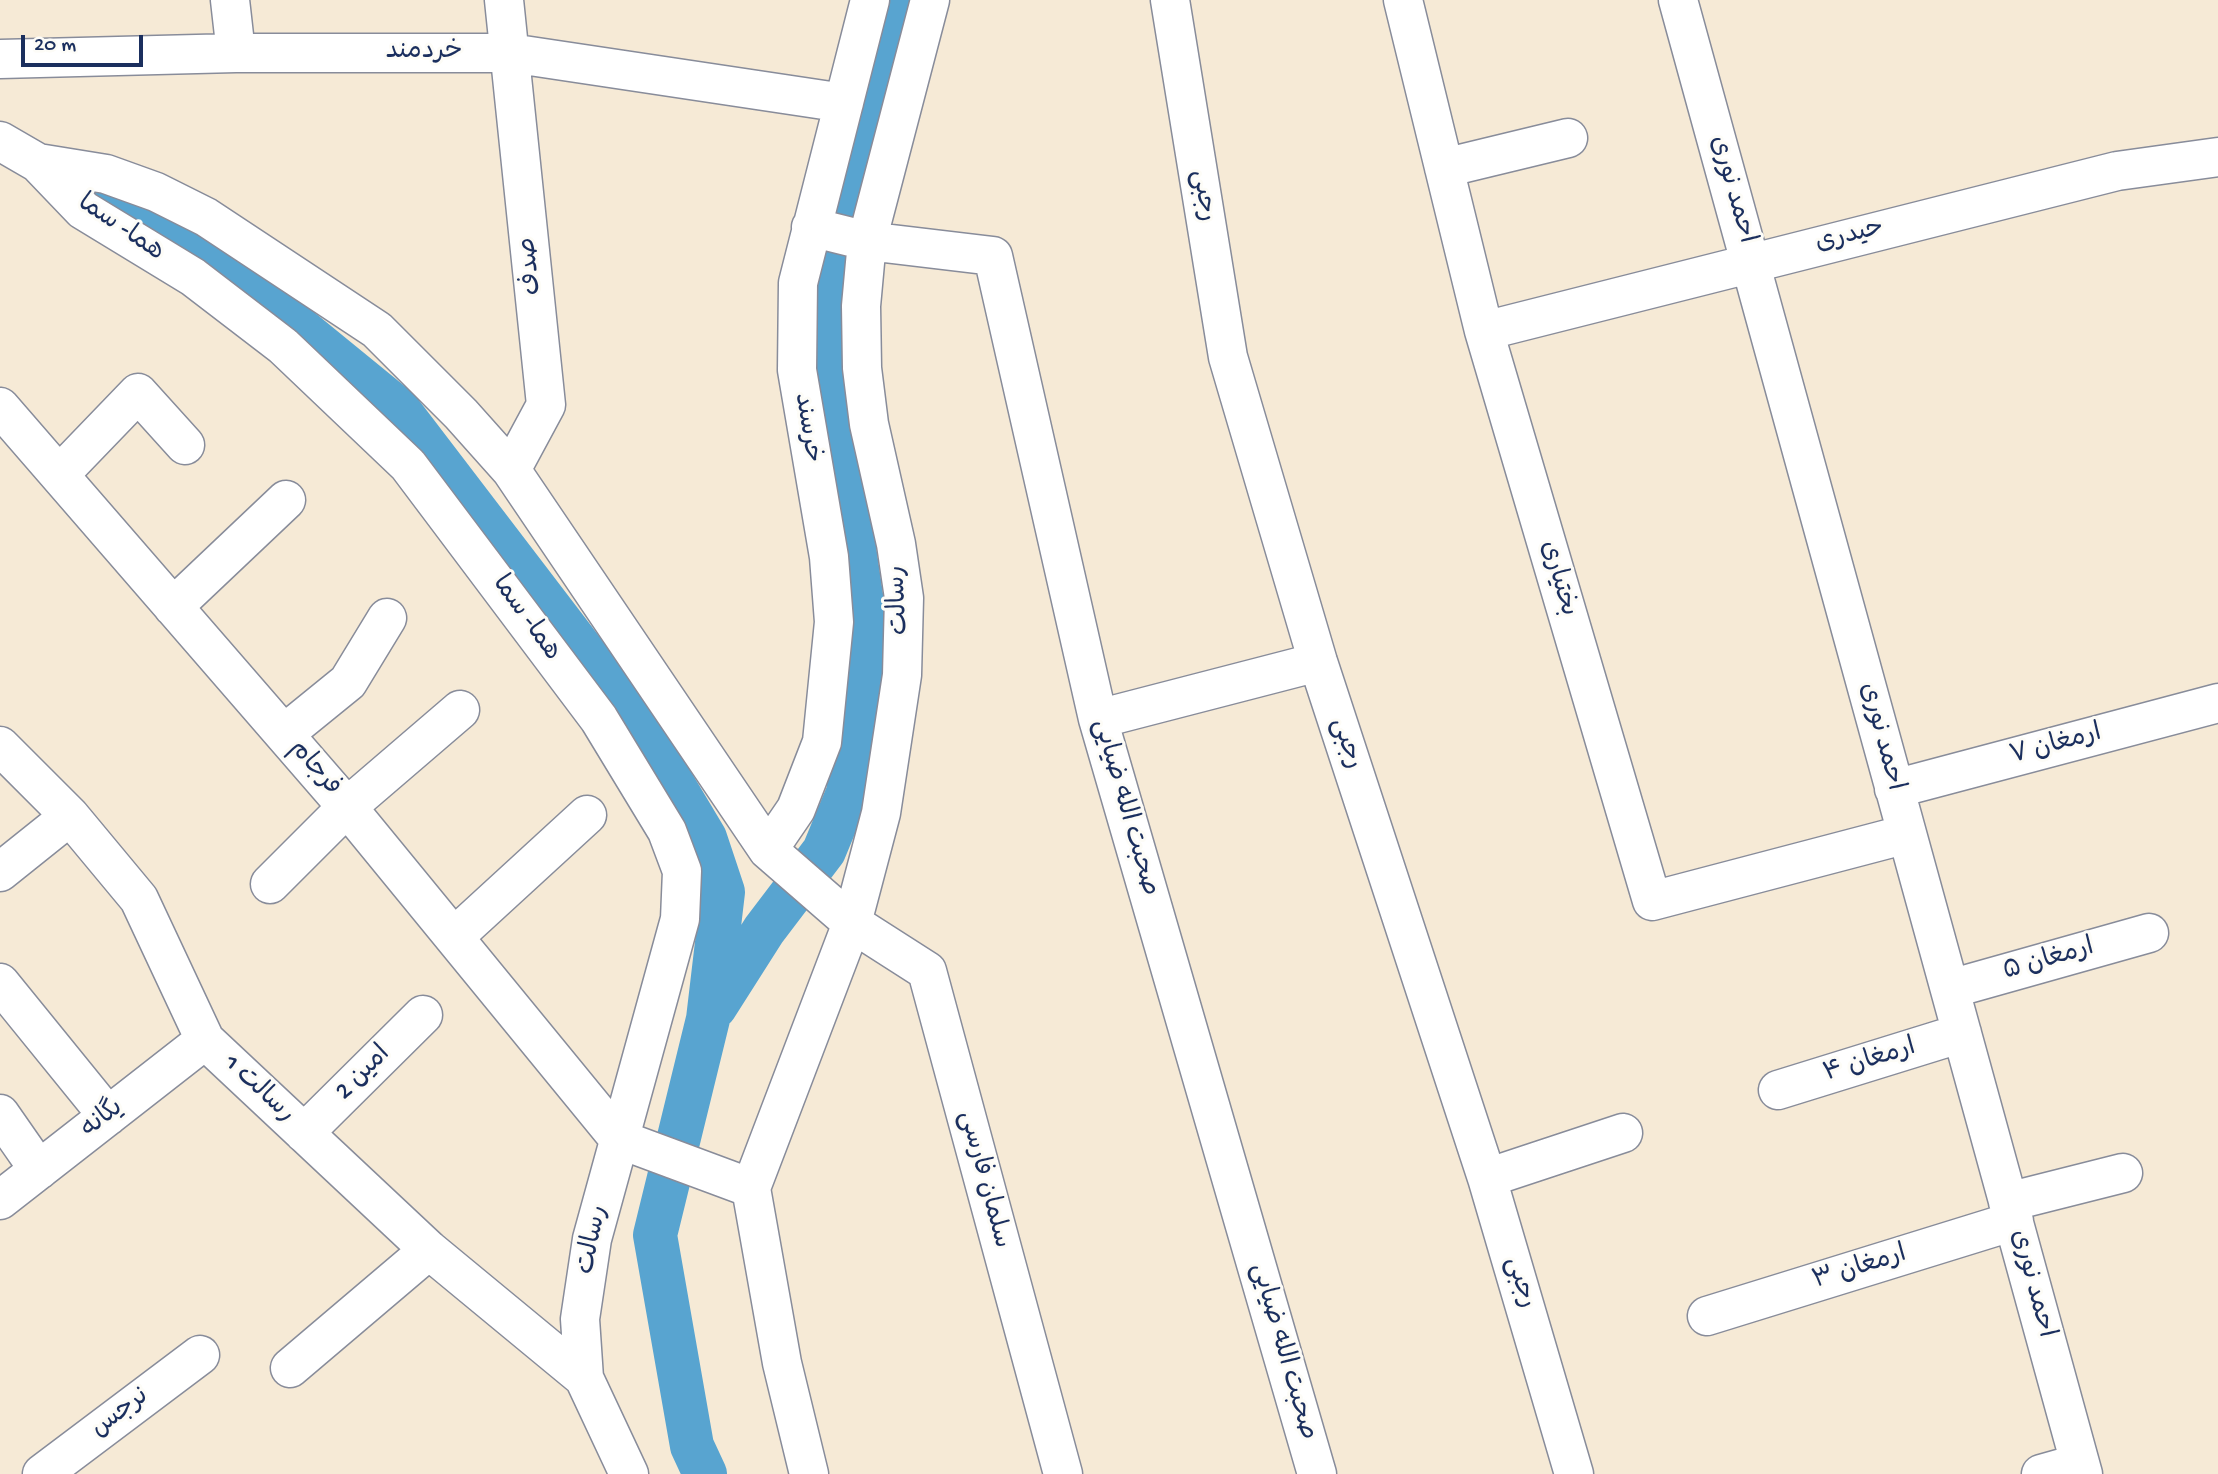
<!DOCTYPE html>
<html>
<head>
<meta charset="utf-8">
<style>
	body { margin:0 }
	#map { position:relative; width:2218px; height:1474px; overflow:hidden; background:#f6ead6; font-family:"Gochi Hand",sans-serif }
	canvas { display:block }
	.scale { position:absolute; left:21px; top:35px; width:122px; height:32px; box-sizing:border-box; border:4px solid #1b2f5e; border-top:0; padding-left:9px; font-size:21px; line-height:24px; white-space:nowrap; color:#1b2f5e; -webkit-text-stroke:5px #fdfcf7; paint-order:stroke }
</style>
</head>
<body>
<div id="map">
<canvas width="2218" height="1474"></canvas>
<div class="scale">20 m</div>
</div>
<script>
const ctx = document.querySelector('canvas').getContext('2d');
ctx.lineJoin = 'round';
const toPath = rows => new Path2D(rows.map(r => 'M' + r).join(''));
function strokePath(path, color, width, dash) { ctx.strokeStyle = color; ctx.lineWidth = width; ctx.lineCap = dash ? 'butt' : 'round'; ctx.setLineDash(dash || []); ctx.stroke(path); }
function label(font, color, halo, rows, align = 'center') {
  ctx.font = font + ' "Gochi Hand","Playpen Sans Arabic",sans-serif'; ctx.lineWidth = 6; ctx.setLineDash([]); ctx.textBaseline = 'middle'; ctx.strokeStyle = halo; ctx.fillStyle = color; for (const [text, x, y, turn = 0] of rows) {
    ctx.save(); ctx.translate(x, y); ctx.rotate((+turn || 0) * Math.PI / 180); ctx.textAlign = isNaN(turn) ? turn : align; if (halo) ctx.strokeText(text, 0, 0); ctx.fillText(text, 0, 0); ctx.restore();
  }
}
const canal = toPath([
	[101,192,202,249,398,409,631,714,705,838,723,892,708,1019,655,1235,692,1446,705,1474],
	[715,1007,764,930,824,851,848,793,859,709,863,609,831,390,825,316,828,255,896,0]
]);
const minor = toPath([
	[230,0,236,53],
	[504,0,546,405,511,470],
	[1170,0,1228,357,1318,662,1487,1178,1574,1474],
	[1403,0,1484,331,1652,901,1907,834],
	[1678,0,2083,1474],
	[0,59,236,53,510,53,844,103],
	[0,141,38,163,83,210,193,277,283,346,408,465,599,719,667,831,682,871,680,919,592,1239,580,1319,584,1378,629,1474],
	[38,163,106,174,156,192,206,217,377,330,461,414,511,470,768,850,852,923,927,971,1063,1474],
	[1444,168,1568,138],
	[811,227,867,241,993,256,1098,719,1317,1474],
	[1484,331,2117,171,2218,157],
	[0,407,347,807,619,1139],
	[59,475,138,393,185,445],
	[173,607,286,500],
	[1098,719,1318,662],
	[284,734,348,682,387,618],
	[0,746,70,816,139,899,205,1040,429,1250,584,1378],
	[1894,789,2218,703],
	[768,850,796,809,822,742,834,622,829,557,797,370,798,283,870,0],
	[0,872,70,816],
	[270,884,347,807,460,710],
	[454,937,587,815],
	[0,983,108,1116],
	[1950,989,2149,933],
	[1778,1090,1962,1033],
	[0,1114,39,1170],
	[304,1133,423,1015],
	[619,1139,751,1188],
	[1487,1178,1623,1133],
	[0,1200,205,1040],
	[2008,1202,2123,1173],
	[1707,1316,2014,1221],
	[290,1368,429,1250],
	[42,1474,200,1355],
	[809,1474,782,1363,751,1188,852,923,881,813,902,675,904,598,896,544,869,424,862,368,861,306,867,241,930,0],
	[2041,1474,2080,1463]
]);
const streetNames = [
	["خردمند",424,53],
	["احمد نوری",1731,190,74],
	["رجبی",1202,196,81],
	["هما- سما",120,229,34],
	["حیدری",1850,237,-14],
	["صدف",532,266,-96],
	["خرسند",806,428,81],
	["بختیاری",1557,579,74],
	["رسالت",900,600,-93],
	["هما- سما",525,619,54],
	["احمد نوری",1880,737,75],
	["رجبی",1345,744,72],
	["ارمغان ۷",2056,746,-15],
	["فرجام",314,769,49],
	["صحبت الله ضیایی",1124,808,74],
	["ارمغان ۵",2049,961,-16],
	["ارمغان ۴",1870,1062,-17],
	["امین 2",364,1074,-45],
	["رسالت 1",258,1090,43],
	["یگانه",103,1120,-38],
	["سلمان فارسی",983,1180,75],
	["رسالت",594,1240,-78],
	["ارمغان ۳",1860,1269,-17],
	["رجبی",1519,1283,73],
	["احمد نوری",2031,1284,75],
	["صحبت الله ضیایی",1282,1352,74],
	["نرجس",121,1414,-37]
];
strokePath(canal, '#58a4d0', 44);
strokePath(minor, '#888c9a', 41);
strokePath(minor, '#fff', 38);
label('26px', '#1b2f5e', '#fdfcf7', streetNames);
</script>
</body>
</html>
